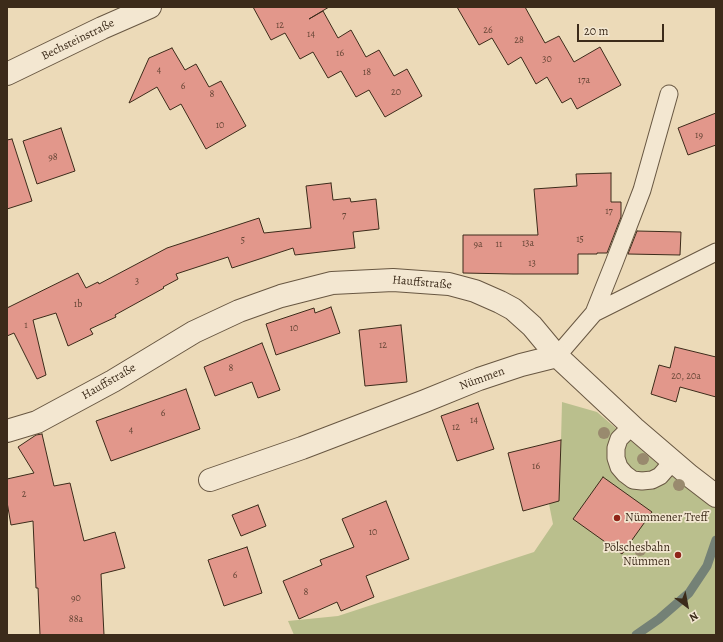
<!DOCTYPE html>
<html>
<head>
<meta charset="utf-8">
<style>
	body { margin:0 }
	#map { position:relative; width:723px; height:642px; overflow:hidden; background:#ecdab8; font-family:Alegreya,serif }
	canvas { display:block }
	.frame { position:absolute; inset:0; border:8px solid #3c2b1a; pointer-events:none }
	.north { position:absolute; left:667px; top:586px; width:40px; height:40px; -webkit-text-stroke:3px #f3e7d1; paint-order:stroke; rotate:148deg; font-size:11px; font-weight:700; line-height:16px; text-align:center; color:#3c2b1a }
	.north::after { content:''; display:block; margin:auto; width:14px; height:18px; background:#3c2b1a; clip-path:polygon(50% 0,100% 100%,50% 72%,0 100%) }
	.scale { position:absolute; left:577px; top:24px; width:87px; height:18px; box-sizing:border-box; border:2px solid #3c2b1a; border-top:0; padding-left:5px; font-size:12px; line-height:14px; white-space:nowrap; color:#3c2b1a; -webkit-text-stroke:3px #f3e7d1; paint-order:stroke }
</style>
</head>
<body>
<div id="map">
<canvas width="723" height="642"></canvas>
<div class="frame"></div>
<div class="north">N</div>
<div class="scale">20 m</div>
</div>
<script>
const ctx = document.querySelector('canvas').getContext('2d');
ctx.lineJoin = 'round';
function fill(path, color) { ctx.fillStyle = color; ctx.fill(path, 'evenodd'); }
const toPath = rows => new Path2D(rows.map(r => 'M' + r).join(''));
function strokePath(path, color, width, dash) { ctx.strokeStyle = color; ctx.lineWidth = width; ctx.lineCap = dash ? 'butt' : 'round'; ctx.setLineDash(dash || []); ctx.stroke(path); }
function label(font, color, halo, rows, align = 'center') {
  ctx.font = font + ' Alegreya,serif'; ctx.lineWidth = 3.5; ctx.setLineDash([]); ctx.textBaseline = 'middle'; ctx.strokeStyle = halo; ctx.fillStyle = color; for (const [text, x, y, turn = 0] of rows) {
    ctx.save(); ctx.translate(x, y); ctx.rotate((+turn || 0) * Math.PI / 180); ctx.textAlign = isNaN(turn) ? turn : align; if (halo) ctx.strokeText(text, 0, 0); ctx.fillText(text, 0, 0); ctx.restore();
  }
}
const green = toPath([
	[562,402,597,412,673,477,716,506,716,635,294,635,288,621,338,616,534,552,553,524,549,504,560,481]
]);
const stream = toPath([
	[636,635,659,619,689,593,707,566,716,540]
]);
const building = toPath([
	[253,7,329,7,309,19,323,11,338,38,351,30,366,57,379,50,394,76,407,69,422,96,385,117,369,90,356,97,341,71,328,78,313,52,300,59,285,33,271,40,253,7],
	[457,7,525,7,545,43,559,36,574,62,600,47,621,85,577,109,571,98,562,103,547,77,536,84,521,57,508,65,492,38,479,45,457,7],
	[172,48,185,70,196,64,209,87,221,81,246,126,206,149,181,104,170,110,157,87,129,103,149,58,172,48],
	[716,113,716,145,688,155,678,128,716,113],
	[61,128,75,171,37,184,23,141,61,128],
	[12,139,32,201,7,209,7,140,12,139],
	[611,173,611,202,621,202,621,217,607,253,597,253,597,254,578,254,578,274,513,274,463,273,463,235,538,235,534,189,577,186,576,174,611,173],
	[331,183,333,200,350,198,351,202,376,199,379,229,353,232,355,248,295,255,293,248,232,268,228,257,176,274,178,279,163,287,164,288,115,315,116,317,90,329,93,334,68,346,56,313,33,320,46,375,37,379,14,333,7,336,7,308,78,273,86,288,98,282,99,284,167,248,259,218,264,233,311,228,306,186,331,183],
	[637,231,681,232,680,255,628,254,637,231],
	[331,307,340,333,276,355,266,324,314,308,315,313,331,307],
	[401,325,407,382,365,386,359,330,401,325],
	[262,343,280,390,258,398,252,382,215,396,204,367,262,343],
	[675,347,716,357,716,397,680,387,676,402,651,394,659,365,670,368,675,347],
	[186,389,200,429,111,461,96,421,186,389],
	[478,403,494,449,457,461,441,416,478,403],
	[42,434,54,486,70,483,84,541,115,532,125,568,101,574,104,635,40,635,38,588,36,588,33,521,11,525,7,502,7,479,34,473,18,447,36,435,42,434],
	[561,440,559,501,523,511,508,453,561,440],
	[603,477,652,512,622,554,573,519,603,477],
	[386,501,409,559,366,576,374,597,341,611,337,602,299,619,283,581,322,565,320,560,354,547,342,519,386,501],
	[258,505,266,526,241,536,232,515,258,505],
	[247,547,262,593,224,606,208,560,247,547]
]);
const lane = toPath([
	[594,313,716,252],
	[557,356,594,313,614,263,642,190,669,94],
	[634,428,626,432,619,439,616,448,616,458,619,467,625,474,633,480,642,481,652,480,660,476,667,468,670,460]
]);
const street = toPath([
	[7,74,102,28,150,7],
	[7,431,37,422,113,381,194,332,239,311,281,296,332,283,393,280,449,284,475,291,500,302,513,309,532,326,557,356,634,428,690,476,716,496],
	[210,480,302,448,425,401,479,379,521,365,557,356]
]);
const trees = [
	[604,433],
	[643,459],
	[679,485],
	[640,550]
];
const markers = [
	[617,518,4,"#8f2418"],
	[678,555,4,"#8f2418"]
];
const numberNames = [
	["12",280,26],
	["26",488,31],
	["14",311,35],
	["28",519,41],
	["16",340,54],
	["30",547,60],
	["4",159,71],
	["18",367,73],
	["17a",584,81],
	["6",183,87],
	["20",396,93],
	["8",212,95],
	["10",220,126],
	["19",699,136],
	["98",53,158],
	["17",609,212],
	["7",344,216],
	["15",580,240],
	["5",243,241],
	["13a",528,244],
	["9a",478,245],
	["11",499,245],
	["13",532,264],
	["3",137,282],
	["1b",78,305],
	["1",26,326],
	["10",294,329],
	["12",383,346],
	["8",231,369],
	["20, 20a",686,377],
	["6",163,414],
	["14",474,421],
	["12",456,428],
	["4",131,431],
	["16",536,467],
	["2",24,495],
	["10",373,533],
	["6",235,576],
	["8",306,593],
	["90",76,599],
	["88a",76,620]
];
const streetNames = [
	["Bechsteinstraße",78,40,-26],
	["Hauffstraße",422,283,5],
	["Nümmen",482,379,-20],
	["Hauffstraße",109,382,-30]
];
const poiNames = [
	["Nümmener Treff",625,518],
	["Pölschesbahn",670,548,"right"],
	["Nümmen",670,562,"right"]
];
fill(green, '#babf8d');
strokePath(stream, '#748176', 9);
fill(building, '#e2978b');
strokePath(building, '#3c2b1a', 1);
strokePath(lane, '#685742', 19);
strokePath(street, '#685742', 24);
strokePath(lane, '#f3e7d1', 17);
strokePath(street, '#f3e7d1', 22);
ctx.fillStyle = '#998a6e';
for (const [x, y] of trees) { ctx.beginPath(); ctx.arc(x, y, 6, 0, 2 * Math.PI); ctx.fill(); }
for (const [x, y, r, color] of markers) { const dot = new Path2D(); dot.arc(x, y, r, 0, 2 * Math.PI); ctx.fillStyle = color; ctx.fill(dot); strokePath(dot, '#f3e7d1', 1.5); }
label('10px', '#664636', null, numberNames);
label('12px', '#3c2b1a', '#f3e7d1', streetNames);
label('12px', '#3c2b1a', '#f3e7d1', poiNames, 'left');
</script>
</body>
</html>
